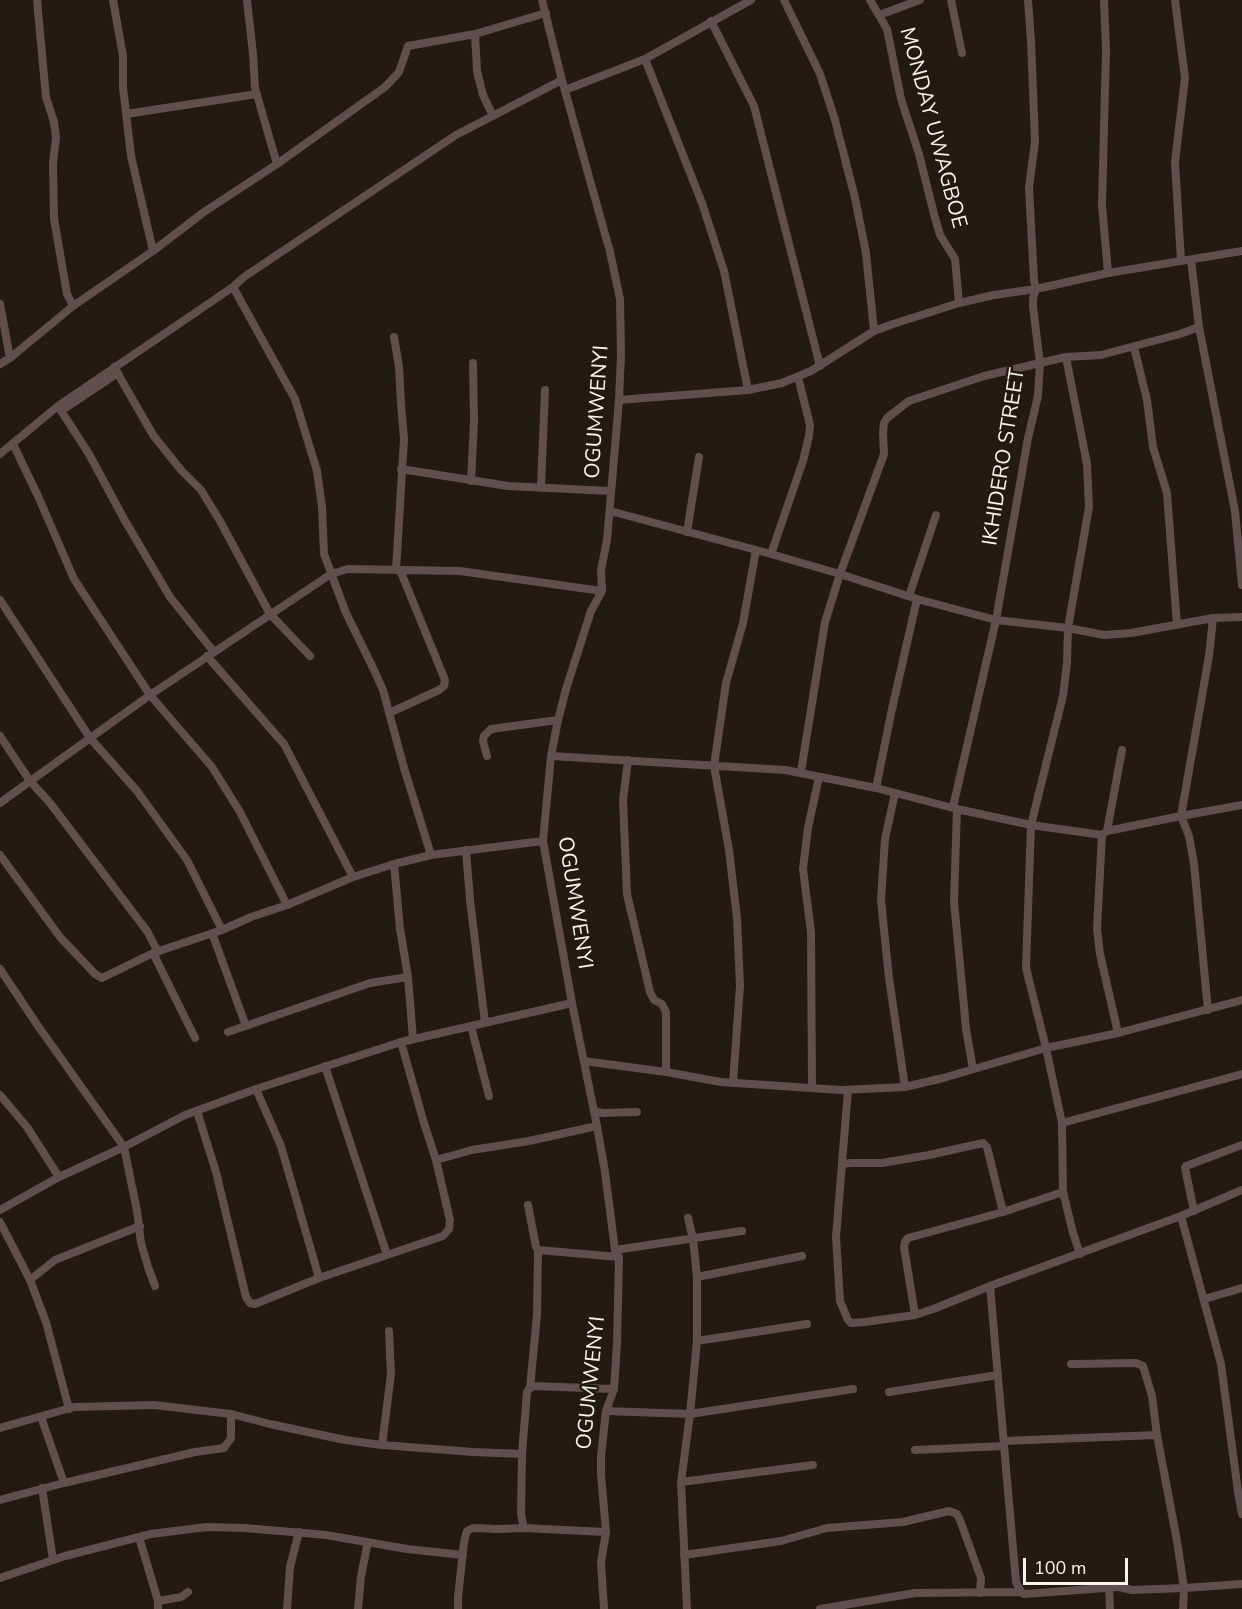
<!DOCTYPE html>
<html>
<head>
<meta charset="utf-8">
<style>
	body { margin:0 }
	#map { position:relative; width:1242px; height:1609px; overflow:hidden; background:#221a13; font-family:"Nunito Sans",sans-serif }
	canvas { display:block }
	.scale { position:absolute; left:1023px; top:1558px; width:105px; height:27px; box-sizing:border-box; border:3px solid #faf4ef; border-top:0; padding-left:8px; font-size:18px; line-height:21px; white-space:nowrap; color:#faf4ef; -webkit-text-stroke:4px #221a13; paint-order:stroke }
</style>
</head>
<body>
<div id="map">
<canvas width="1242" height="1609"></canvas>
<div class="scale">100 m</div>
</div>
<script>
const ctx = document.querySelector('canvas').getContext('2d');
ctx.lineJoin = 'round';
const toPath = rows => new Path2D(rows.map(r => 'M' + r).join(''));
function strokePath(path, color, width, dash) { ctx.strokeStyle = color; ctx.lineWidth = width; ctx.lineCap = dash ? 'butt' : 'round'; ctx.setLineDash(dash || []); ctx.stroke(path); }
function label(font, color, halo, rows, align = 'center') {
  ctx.font = font + ' "Nunito Sans",sans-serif'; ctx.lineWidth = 5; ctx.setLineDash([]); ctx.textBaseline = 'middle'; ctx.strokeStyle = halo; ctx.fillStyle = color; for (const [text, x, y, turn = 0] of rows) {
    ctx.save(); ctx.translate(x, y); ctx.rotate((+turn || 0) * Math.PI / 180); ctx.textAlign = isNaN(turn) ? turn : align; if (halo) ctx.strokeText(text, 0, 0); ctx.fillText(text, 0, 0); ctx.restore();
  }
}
const minor = toPath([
	[37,0,46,97,54,122,56,137,53,164,54,219,67,294,73,306],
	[113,0,123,56,123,87,131,156,153,251],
	[247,0,253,54,255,88,277,164],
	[542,0,562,80,610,252,620,299,621,355,619,400,607,540,601,570,602,591,591,611,566,689,558,720,551,756,543,841,572,1003,597,1126,605,1172,615,1250,619,1257,617,1344,614,1389,606,1411,601,1456,601,1475,606,1532,601,1562,604,1609],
	[784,0,820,74,835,120,855,198,866,253,874,331],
	[870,0,887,29,901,99,919,154,935,218,940,235,955,259,959,303],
	[951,0,962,53],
	[1104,0,1106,50,1102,205,1108,273],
	[1175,0,1185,78,1175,162,1181,261],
	[879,15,920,0],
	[711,21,754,106,820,366],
	[475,34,477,71,483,95,493,116],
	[645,59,702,203,724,271,748,390],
	[565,90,645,59,751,0],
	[126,114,257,94],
	[1191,260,1199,327,1235,511,1242,585],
	[233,287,295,399,317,471,322,507,324,554,346,613,375,672,383,690,404,768,431,855],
	[0,304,10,358],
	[394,337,399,367,401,404,404,439,396,570],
	[1134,347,1147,400,1153,447,1167,493,1177,625],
	[1066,357,1087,464,1089,507,1068,628,1067,663,1063,696,1031,825,1026,968,1046,1048,1062,1123,1063,1192,1073,1233,1080,1254],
	[0,364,10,358,73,306,153,251,204,212,277,164,385,87,399,72,408,46,475,34,546,13],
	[114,367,153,435,181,470,201,490,220,521,270,614,310,656],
	[619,400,748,390,782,383,811,371,874,331,893,324,959,303,994,295,1036,289,1108,273,1242,251],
	[58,406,89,454,124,519,170,597,214,652],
	[61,411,118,373],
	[13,444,38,496,74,579,150,695,212,767,240,812,287,905],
	[0,454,58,406,233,287,244,277,456,135,562,80],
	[401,469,508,486,611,491],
	[471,481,474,422,473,363],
	[541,487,545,390],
	[610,511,771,554,840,574,917,599,996,620,1068,628,1104,635,1131,633,1213,618,1242,617],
	[687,532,699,457],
	[771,554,803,461,809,436,810,425,798,377],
	[909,596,936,515],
	[0,600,90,738,137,791,187,860,222,930],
	[207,656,284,744,353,877],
	[389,713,439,690,444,686,445,680,400,570],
	[0,736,30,781,50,803,147,931,158,952],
	[487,756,483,741,484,736,491,729,558,720],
	[551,756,785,770,876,788,957,809,1031,825,1102,835,1107,831,1181,816,1242,805],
	[628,760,623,800,627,894,650,992,654,1000,662,1004,666,1012,666,1072],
	[801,772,825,622,840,574,884,454,883,433,884,423,887,418,909,401,984,376,1066,357,1101,355,1180,334,1199,327],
	[876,788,892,709,917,599],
	[895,793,885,839,881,900,889,978,905,1087],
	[0,803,150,695,331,574,348,569,460,571,602,591],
	[953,807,996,620,1028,438,1038,396,1040,363,1033,307,1033,298,1036,289,1034,280,1029,188,1035,141,1031,41,1028,0],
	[957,809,954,901,966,1029,973,1069],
	[1107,831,1122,750],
	[1102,835,1097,929,1100,954,1118,1033],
	[466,850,470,900,485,1023],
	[0,855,60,937,95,974,102,978,153,953,222,930,251,917,287,905,353,877,394,864,431,855,543,841],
	[394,864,400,929,408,977,413,1039],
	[212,933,246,1026],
	[153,953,195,1038],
	[0,969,38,1026,124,1147,137,1211,141,1243,148,1267,155,1286],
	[1208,1010,1194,864,1189,836,1181,816,1209,656,1213,618],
	[471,1026,489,1096],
	[228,1032,370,983,408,977],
	[584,1061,666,1072,721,1082,841,1090,905,1087,943,1078,1046,1048,1118,1033,1242,1000],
	[325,1066,387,1255,443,1236,449,1229,450,1220,436,1160,424,1123,401,1042],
	[733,1083,740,986,737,918,729,850,714,766,726,683,743,623,756,550],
	[812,1088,811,932,803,869,808,828,819,777],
	[256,1089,281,1146,319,1278],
	[848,1090,836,1237,840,1301,848,1320,851,1323,865,1322,915,1315,936,1308,990,1286,1181,1216,1242,1190],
	[0,1095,27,1127,59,1177],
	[197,1111,216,1172,246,1297,250,1303,255,1304,319,1278,387,1255],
	[594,1111,603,1113,637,1112],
	[1062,1123,1242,1074],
	[436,1160,472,1150,529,1141,597,1126],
	[842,1164,851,1163,882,1163,929,1155,983,1143,987,1147,1003,1212],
	[528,1205,536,1247,538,1250,619,1257],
	[0,1210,59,1177,124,1147,185,1115,256,1089,401,1042,572,1003],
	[1194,1211,1185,1168,1186,1166,1242,1145],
	[1181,1216,1221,1364,1238,1492,1242,1514],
	[0,1222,30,1280,46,1322,69,1409],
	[615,1250,742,1231],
	[697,1277,802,1256],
	[30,1280,55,1260,140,1226],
	[990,1286,1016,1582,1021,1592],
	[1204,1299,1242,1288],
	[915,1315,904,1247,905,1242,908,1238,1003,1212,1063,1192],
	[697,1341,807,1324],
	[1071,1364,1136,1363,1143,1366,1152,1396,1157,1435,1177,1541,1184,1588,1183,1609],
	[530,1388,537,1315,538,1250],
	[889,1392,998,1375],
	[606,1411,690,1414,853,1389],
	[41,1417,64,1483],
	[0,1428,74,1407,154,1405,231,1414,270,1424,345,1440,382,1445,473,1452,522,1454],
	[1004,1441,1157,1435],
	[382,1445,391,1374,389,1331],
	[915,1450,1004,1446],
	[681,1482,813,1465],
	[42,1488,53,1560],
	[0,1500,64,1483,195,1452,224,1448,231,1438,231,1414],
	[606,1532,524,1528,521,1514,522,1454,527,1392,530,1388,534,1386,614,1389],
	[139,1537,158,1601,158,1609],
	[684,1555,781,1541,827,1528,903,1522,949,1511,957,1514,960,1520,981,1578,980,1593],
	[0,1578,65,1556,151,1534,207,1527,245,1528,326,1535,407,1549,463,1555],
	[1109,1588,1110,1609],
	[158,1601,181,1597,188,1592],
	[287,1609,290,1567,299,1532],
	[358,1609,361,1576,368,1542],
	[458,1609,458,1597,464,1542,467,1531,473,1528,497,1529,524,1528],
	[687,1609,681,1482,690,1414,697,1341,697,1277,693,1239,688,1218],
	[820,1609,915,1593,1021,1592,1024,1594,1119,1587,1132,1590,1184,1588,1242,1584]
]);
const streetNames = [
	["MONDAY UWAGBOE",932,128,75],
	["OGUMWENYI",598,412,-86],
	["IKHIDERO STREET",1005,457,-81],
	["OGUMWENYI",574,903,81],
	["OGUMWENYI",592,1383,-84]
];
strokePath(minor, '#604f4e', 8);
label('21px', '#faf4ef', '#221a13', streetNames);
</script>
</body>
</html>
